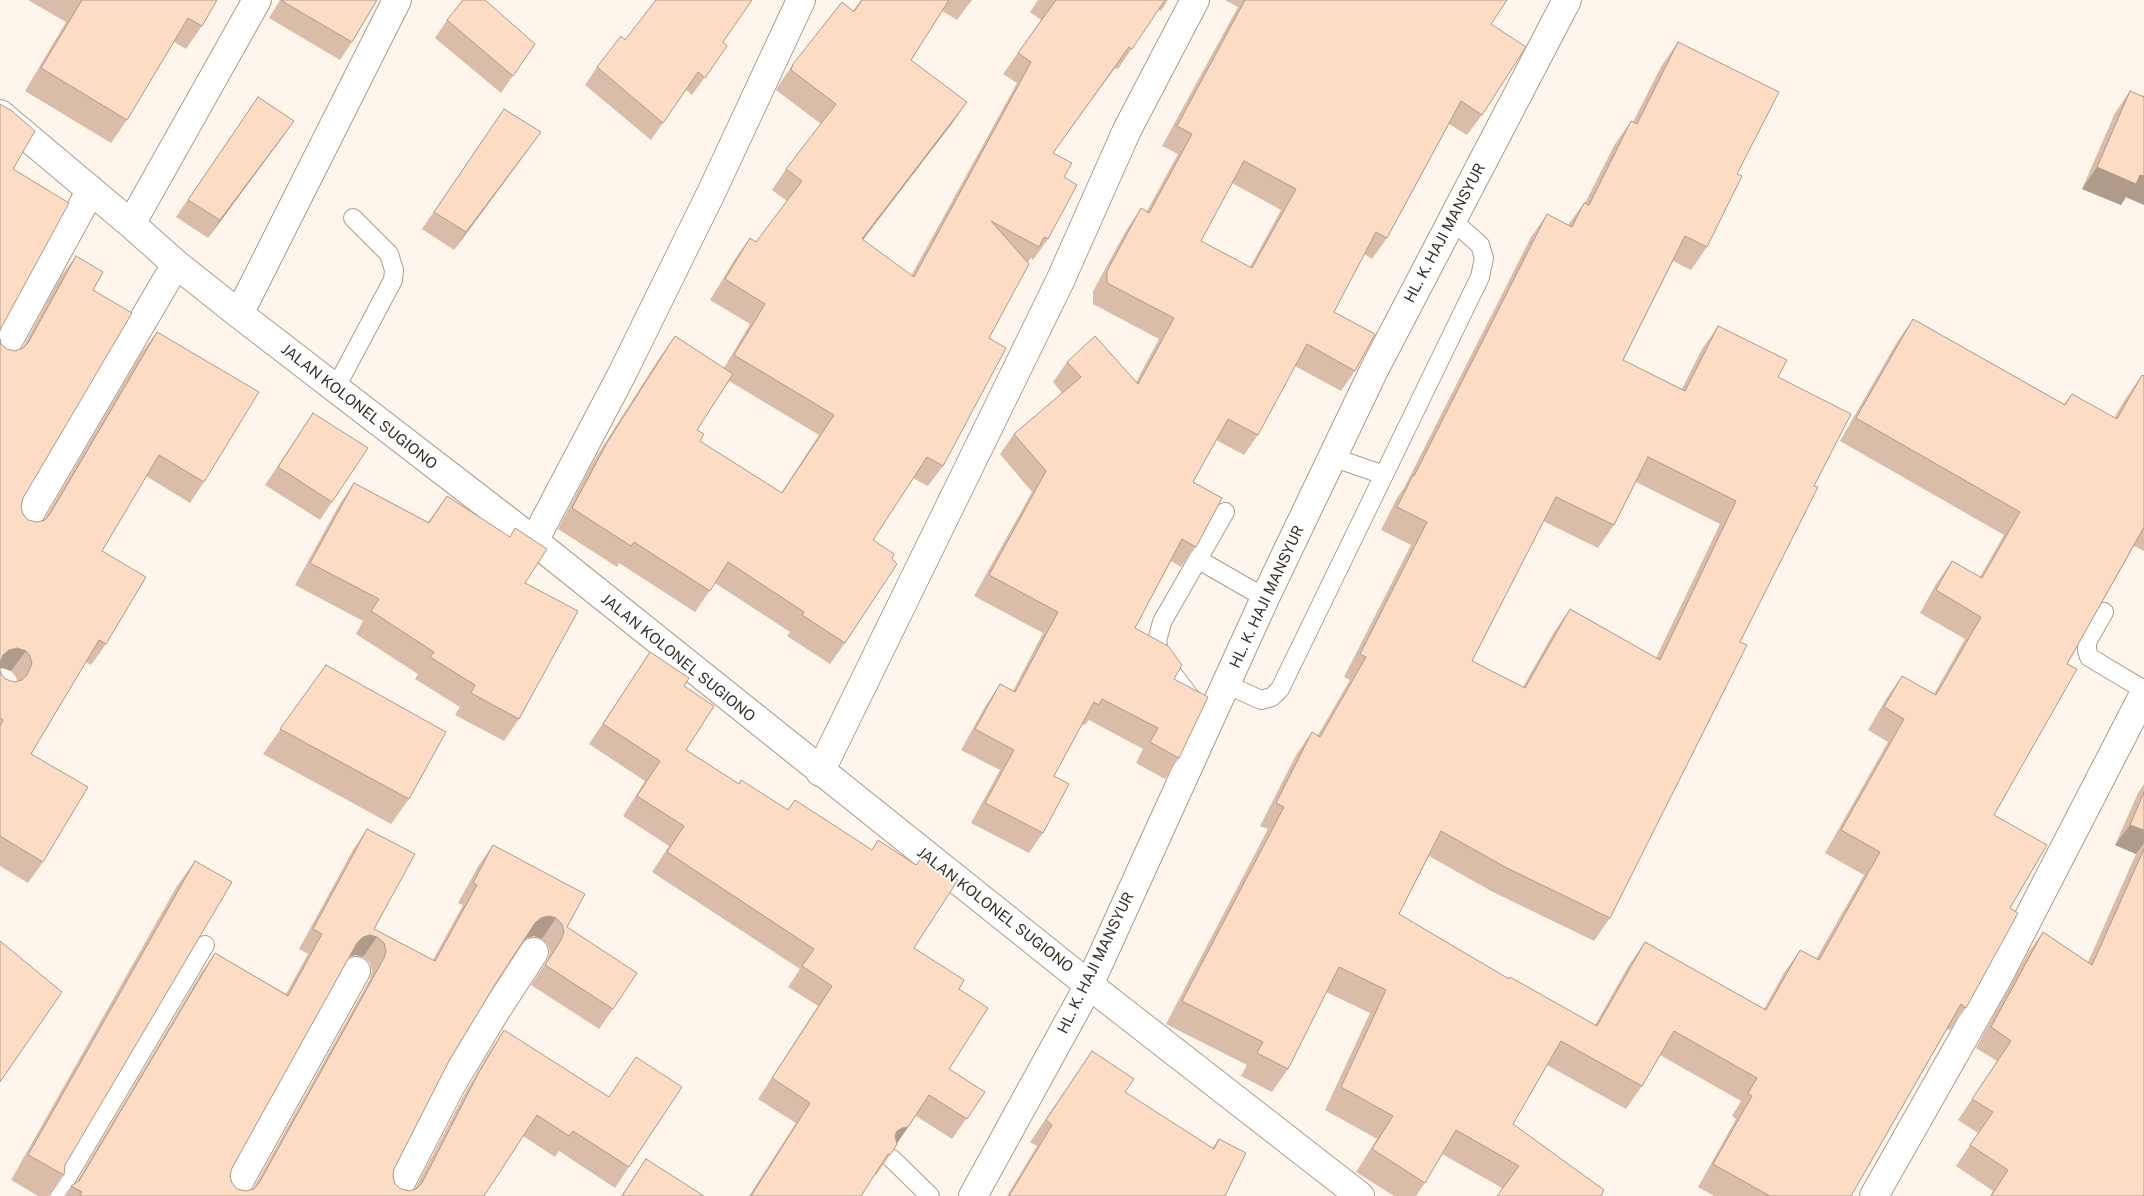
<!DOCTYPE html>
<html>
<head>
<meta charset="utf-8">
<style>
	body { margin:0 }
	canvas { display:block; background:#fef5ed }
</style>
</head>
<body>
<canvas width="2144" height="1196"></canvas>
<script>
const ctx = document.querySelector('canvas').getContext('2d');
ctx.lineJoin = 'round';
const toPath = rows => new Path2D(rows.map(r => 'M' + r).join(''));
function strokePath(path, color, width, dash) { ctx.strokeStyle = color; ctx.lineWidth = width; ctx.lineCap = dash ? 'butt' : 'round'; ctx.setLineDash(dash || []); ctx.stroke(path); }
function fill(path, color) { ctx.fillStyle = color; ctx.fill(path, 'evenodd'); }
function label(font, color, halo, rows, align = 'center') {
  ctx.font = font + ' "Public Sans",sans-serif'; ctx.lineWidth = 4; ctx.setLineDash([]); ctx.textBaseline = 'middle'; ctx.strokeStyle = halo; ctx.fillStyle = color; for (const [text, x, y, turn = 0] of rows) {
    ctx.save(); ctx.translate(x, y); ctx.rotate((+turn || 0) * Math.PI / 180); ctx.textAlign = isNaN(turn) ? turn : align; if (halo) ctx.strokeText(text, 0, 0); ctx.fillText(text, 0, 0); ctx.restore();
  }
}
const service = toPath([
	[335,389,393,280,394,270,389,254,353,218],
	[1332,457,1384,475],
	[1199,560,1265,598],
	[2104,612,2087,642,2087,650,2089,657,2144,690],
	[1226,684,1261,700,1272,697,1280,689,1480,277,1484,258,1480,245,1452,220],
	[1191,698,1160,657,1157,641,1162,622,1225,512],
	[891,1158,930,1196],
	[56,1196,205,945]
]);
const minor = toPath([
	[0,114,131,224,176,264,239,314,534,541,1089,985,1360,1196],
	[131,224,257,0],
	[239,314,397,0],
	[0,356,91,190],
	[22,527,176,264],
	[534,541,621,376,713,189,801,0],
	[820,772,1060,281,1127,130,1195,0],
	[231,1196,356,971],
	[394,1196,450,1087,495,1012,534,952],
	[1874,1196,1998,977,2144,694]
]);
const tertiary = toPath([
	[973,1196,1089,985,1265,598,1374,370,1567,0]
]);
const wall = toPath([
	[28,0,217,0,202,26,186,49,174,42,127,120,111,143,25,91,66,22],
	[280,0,377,0,352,42,340,60,269,18],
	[861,0,972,0,957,20,942,11,911,60,953,122,863,240,911,276,1017,83,1003,74,1041,20,1030,12,1038,0,1168,0,1161,11,1158,10,1118,69,1115,68,1053,153,1064,177,1048,239,1033,260,1031,258,1028,262,989,338,943,466,928,486,913,478,873,540,845,643,830,664,787,636,790,632,715,583,695,612,619,563,617,567,558,529,593,462,660,357,675,336,724,368,750,324,710,300,735,259,750,238,756,242,787,201,772,190,786,169,821,124,776,90,779,85,793,64,853,11],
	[729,381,819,435,781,493,700,441,697,430],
	[1225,0,1507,0,1491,24,1482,115,1467,135,1449,124,1387,238,1372,259,1364,254,1334,312,1355,371,1341,391,1295,366,1258,435,1244,455,1216,440,1193,482,1196,547,1181,567,1171,561,1135,628,1174,679,1179,758,1165,779,1136,763,1143,749,1089,720,1085,725,1082,724,1054,776,1043,833,1029,853,971,823,1000,770,961,750,986,705,1000,684,1013,691,1043,633,974,596,1032,492,1000,454,1014,434,1062,393,1053,382,1067,362,1136,382,1159,339,1093,304,1093,291,1127,229,1141,208,1147,211,1178,154,1162,146,1238,7],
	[1232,183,1281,210,1250,267,1201,241],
	[447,20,535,44,501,93,435,38],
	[625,40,723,42,727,46,692,95,686,90,651,140,585,85,597,67],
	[1678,42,1737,174,1707,247,1691,270,1673,261,1623,360,1682,389,1702,349,1718,326,1778,377,1814,486,1610,918,1594,941,1491,891,1429,856,1399,914,1509,979,1595,1025,1629,965,1645,942,1764,1009,1784,973,1800,950,1816,959,1864,875,1825,853,1888,742,1868,730,1886,699,1902,676,1934,694,1965,639,1920,613,1936,584,1952,561,1980,577,2004,535,1840,441,1897,342,1913,319,2064,404,2072,394,2114,418,2126,398,2142,375,2144,376,2144,551,2134,546,2067,664,1994,815,2010,908,1966,1008,1950,1030,1947,1029,1851,1196,1714,1196,1698,1187,1736,1119,1732,1116,1741,1101,1660,1055,1642,1086,1626,1109,1547,1065,1513,1124,1604,1190,1502,1188,1442,1154,1425,1183,1416,1196,1394,1196,1356,1172,1377,1139,1325,1110,1370,1013,1326,992,1288,1069,1272,1092,1241,1076,1247,1065,1166,1024,1268,829,1260,826,1296,755,1312,732,1318,735,1350,680,1344,677,1411,545,1381,530,1397,498,1404,488,1531,237,1547,214,1568,225,1584,203,1585,203,1615,144,1631,121,1633,122,1662,65],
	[1636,482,1720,524,1656,658,1570,609,1554,632,1523,687,1472,661,1543,521,1598,548,1614,525],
	[2130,91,2143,96,2144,93,2144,205,2126,197,2121,205,2082,189,2115,113],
	[258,97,294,121,208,238,176,217],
	[504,109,528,150,454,250,422,229],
	[76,256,93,290,23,498,21,507,23,514,28,520,37,522,44,520,142,352,157,332,204,482,190,503,146,476,102,551,106,644,91,665,86,662,31,754,43,862,28,883,0,866,0,670,1,674,5,679,14,682,17,681,16,677,11,671,3,668,0,669,1,344,7,349,15,351,22,349,61,276],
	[313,413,332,502,320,520,265,485],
	[354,483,428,522,447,496,525,583,519,719,504,741,455,715,460,707,415,679,418,674,356,634,363,621,295,585,339,505],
	[650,652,684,686,686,750,739,784,787,810,795,800,914,948,959,989,949,1069,985,1092,952,1139,916,1116,897,1143,890,1155,876,1175,875,1175,861,1196,749,1196,796,1123,758,1099,818,1006,788,987,800,969,652,872,669,846,623,816,645,781,589,744],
	[326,665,409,799,391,824,263,754],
	[2144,784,2144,1196,1990,1196,1993,1191,1956,1166,1978,1133,1958,1120,1997,1061,1976,1048,2028,953,2043,932,2088,962,2136,854,2115,845,2138,793],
	[367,829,374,929,433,960,463,905,458,903,479,865,493,845,567,927,613,1009,599,1029,531,985,547,961,550,952,548,945,542,939,534,936,527,938,523,941,496,983,450,1059,394,1169,393,1176,395,1184,401,1189,409,1191,415,1189,464,1095,490,1051,504,1030,609,1097,636,1057,629,1167,615,1188,559,1151,555,1157,523,1136,484,1196,64,1196,71,1186,76,1183,201,973,215,953,286,994,308,954,299,949,353,850],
	[355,955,363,957,370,963,372,971,370,979,253,1189,246,1191,237,1189,232,1183,230,1176,232,1168,349,957],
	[195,861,65,1165,64,1175,50,1196,38,1196,11,1180,177,886],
	[1092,1051,1125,1092,1212,1148,1219,1139,1225,1196,1007,1196,1037,1146,1030,1142],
	[646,1159,704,1196,621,1196]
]);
const shadedWall = toPath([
	[967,102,953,122,847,260,862,239],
	[294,121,282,138,208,238,220,220],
	[541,132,528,150,454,250,466,232],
	[2097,167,2140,175,2144,176,2144,205,2126,197,2121,205,2082,189],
	[17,648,26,651,11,671,3,668,0,669,0,660,3,655,9,650],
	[2130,825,2144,830,2144,843,2136,854,2115,845],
	[549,916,556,918,542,939,534,936,527,938,521,943,535,923,541,918],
	[370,935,377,937,363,957,355,955,348,957,357,943,363,937],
	[908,1127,894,1148,888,1148,897,1131,902,1128]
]);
const building = toPath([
	[82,0,217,0,202,26,188,18,127,120,41,68,82,0],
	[282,0,377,0,352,42,282,1,282,0],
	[463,0,485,0,535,44,513,76,447,20,463,0],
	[656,0,752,0,723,42,727,46,705,78,698,72,663,123,597,67,621,36,625,40,656,0],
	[862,0,949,0,911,60,967,102,862,239,914,277,1031,62,1018,53,1056,0,1165,0,1132,49,1129,47,1053,153,1072,163,1064,177,1077,185,1048,239,1044,237,1039,247,991,221,1029,264,989,338,1006,348,943,466,927,457,873,540,894,554,892,559,897,564,845,643,802,615,804,612,728,562,710,591,634,542,631,546,572,508,608,441,675,336,733,374,697,430,704,434,700,441,782,493,834,415,734,355,765,304,725,279,750,238,756,242,802,181,786,169,836,104,791,70,793,64,842,2,854,12,862,0],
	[1245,0,1507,0,1491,24,1526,47,1482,115,1461,101,1387,238,1376,232,1334,312,1375,334,1355,371,1307,344,1258,435,1228,419,1193,482,1222,498,1196,547,1182,539,1135,628,1168,646,1182,665,1174,679,1208,697,1179,758,1150,742,1158,728,1102,699,1099,705,1094,702,1054,776,1069,784,1043,833,985,803,1014,750,975,729,1000,684,1015,692,1058,612,989,575,1046,471,1014,434,1081,377,1067,362,1095,336,1138,384,1174,318,1107,283,1107,271,1141,208,1149,213,1192,134,1177,126,1245,0],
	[1244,161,1296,189,1252,268,1201,241,1244,161],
	[1678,42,1779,92,1737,174,1742,176,1707,247,1685,236,1623,360,1685,391,1718,326,1787,360,1778,377,1851,414,1814,486,1818,487,1740,642,1747,645,1610,918,1507,868,1441,831,1399,914,1509,979,1510,977,1597,1026,1645,942,1766,1010,1800,950,1819,960,1880,852,1841,830,1904,719,1884,707,1902,676,1936,695,1981,617,1936,590,1952,561,1982,578,2020,512,1856,418,1913,319,2065,405,2072,394,2117,419,2142,375,2144,376,2144,527,2067,664,2077,669,1994,815,2047,845,2010,908,2018,913,1966,1008,1961,1004,1851,1196,1770,1196,1713,1164,1752,1096,1748,1093,1757,1078,1674,1031,1642,1086,1561,1041,1513,1124,1604,1190,1601,1196,1497,1196,1519,1166,1456,1130,1425,1183,1372,1149,1393,1116,1341,1087,1386,990,1339,967,1288,1069,1257,1053,1263,1042,1182,1001,1284,807,1276,803,1312,732,1320,737,1366,657,1360,654,1427,522,1397,507,1413,475,1414,476,1547,214,1572,227,1584,203,1589,205,1631,121,1637,124,1678,42],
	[1648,457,1736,501,1660,660,1570,609,1525,688,1472,661,1556,497,1614,525,1648,457],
	[2130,91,2144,97,2144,176,2140,175,2136,184,2097,167,2130,91],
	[258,97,294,121,220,220,188,200,258,97],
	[0,104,12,111,35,131,13,169,69,203,1,328,0,331,0,104],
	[504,109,541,132,466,232,434,212,504,109],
	[76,256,103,272,93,290,132,313,23,498,21,507,23,514,28,520,37,522,45,520,50,514,157,332,259,392,204,482,159,455,102,551,146,577,106,644,99,640,31,754,88,787,43,862,0,836,0,726,3,720,0,718,0,670,1,674,5,679,14,682,22,680,27,675,32,664,30,656,26,651,17,648,9,650,3,655,0,663,0,339,1,344,7,349,15,351,23,348,28,343,76,256],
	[313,413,368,448,332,502,278,467,313,413],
	[354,483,429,523,447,496,510,537,515,528,547,549,525,583,578,611,519,719,471,693,475,685,430,657,434,652,371,611,379,599,310,563,354,483],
	[650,652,689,678,684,686,714,706,686,750,739,784,741,780,788,810,795,800,872,850,878,840,916,865,922,857,958,880,914,948,964,980,959,989,988,1008,949,1069,985,1092,967,1119,929,1095,908,1127,902,1128,897,1131,895,1136,897,1144,890,1155,888,1154,861,1196,751,1196,810,1103,772,1078,832,986,802,966,814,949,667,852,684,826,637,796,660,761,603,724,650,652],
	[326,665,446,732,409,799,280,729,326,665],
	[2144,792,2144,830,2130,825,2144,792],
	[367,829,415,854,374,929,435,961,477,885,473,883,493,845,585,894,567,927,637,973,613,1009,545,965,561,940,564,932,562,924,556,918,549,916,541,918,535,923,496,983,450,1059,394,1169,393,1176,395,1184,401,1189,409,1191,416,1189,422,1183,478,1074,504,1030,609,1097,636,1057,682,1087,629,1167,573,1131,569,1136,537,1115,484,1196,80,1196,82,1192,71,1186,79,1181,215,953,288,996,322,934,313,929,367,829],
	[370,935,377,937,384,943,386,951,384,958,259,1183,254,1189,246,1191,237,1189,232,1183,230,1176,232,1168,357,943,363,937,370,935],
	[2144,849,2144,1196,1991,1196,2008,1170,1970,1145,1993,1112,1972,1099,2011,1041,1991,1027,2043,932,2092,965,2144,849],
	[195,861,232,882,65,1165,64,1175,28,1155,195,861],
	[0,941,62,992,0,1082,0,941],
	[1092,1051,1134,1079,1125,1092,1214,1149,1219,1139,1246,1153,1225,1196,1009,1196,1052,1125,1046,1120,1092,1051],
	[646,1159,704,1196,622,1196,646,1159]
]);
const streetNames = [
	["HL. K. HAJI MANSYUR",1445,233,-62],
	["JALAN KOLONEL SUGIONO",359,407,38],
	["HL. K. HAJI MANSYUR",1267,597,-65],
	["JALAN KOLONEL SUGIONO",678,658,39],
	["JALAN KOLONEL SUGIONO",995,910,38],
	["HL. K. HAJI MANSYUR",1096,963,-64]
];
strokePath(service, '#b29b8b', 20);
strokePath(minor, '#b29b8b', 30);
strokePath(tertiary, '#b29b8b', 30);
strokePath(service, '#fff', 18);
strokePath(minor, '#fff', 28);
strokePath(tertiary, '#fff', 28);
fill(wall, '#d9bda9');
fill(shadedWall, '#b09a89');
fill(building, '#fcdcc4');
strokePath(building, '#b09a89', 1);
label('15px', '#393029', '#fff', streetNames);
</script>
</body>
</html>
